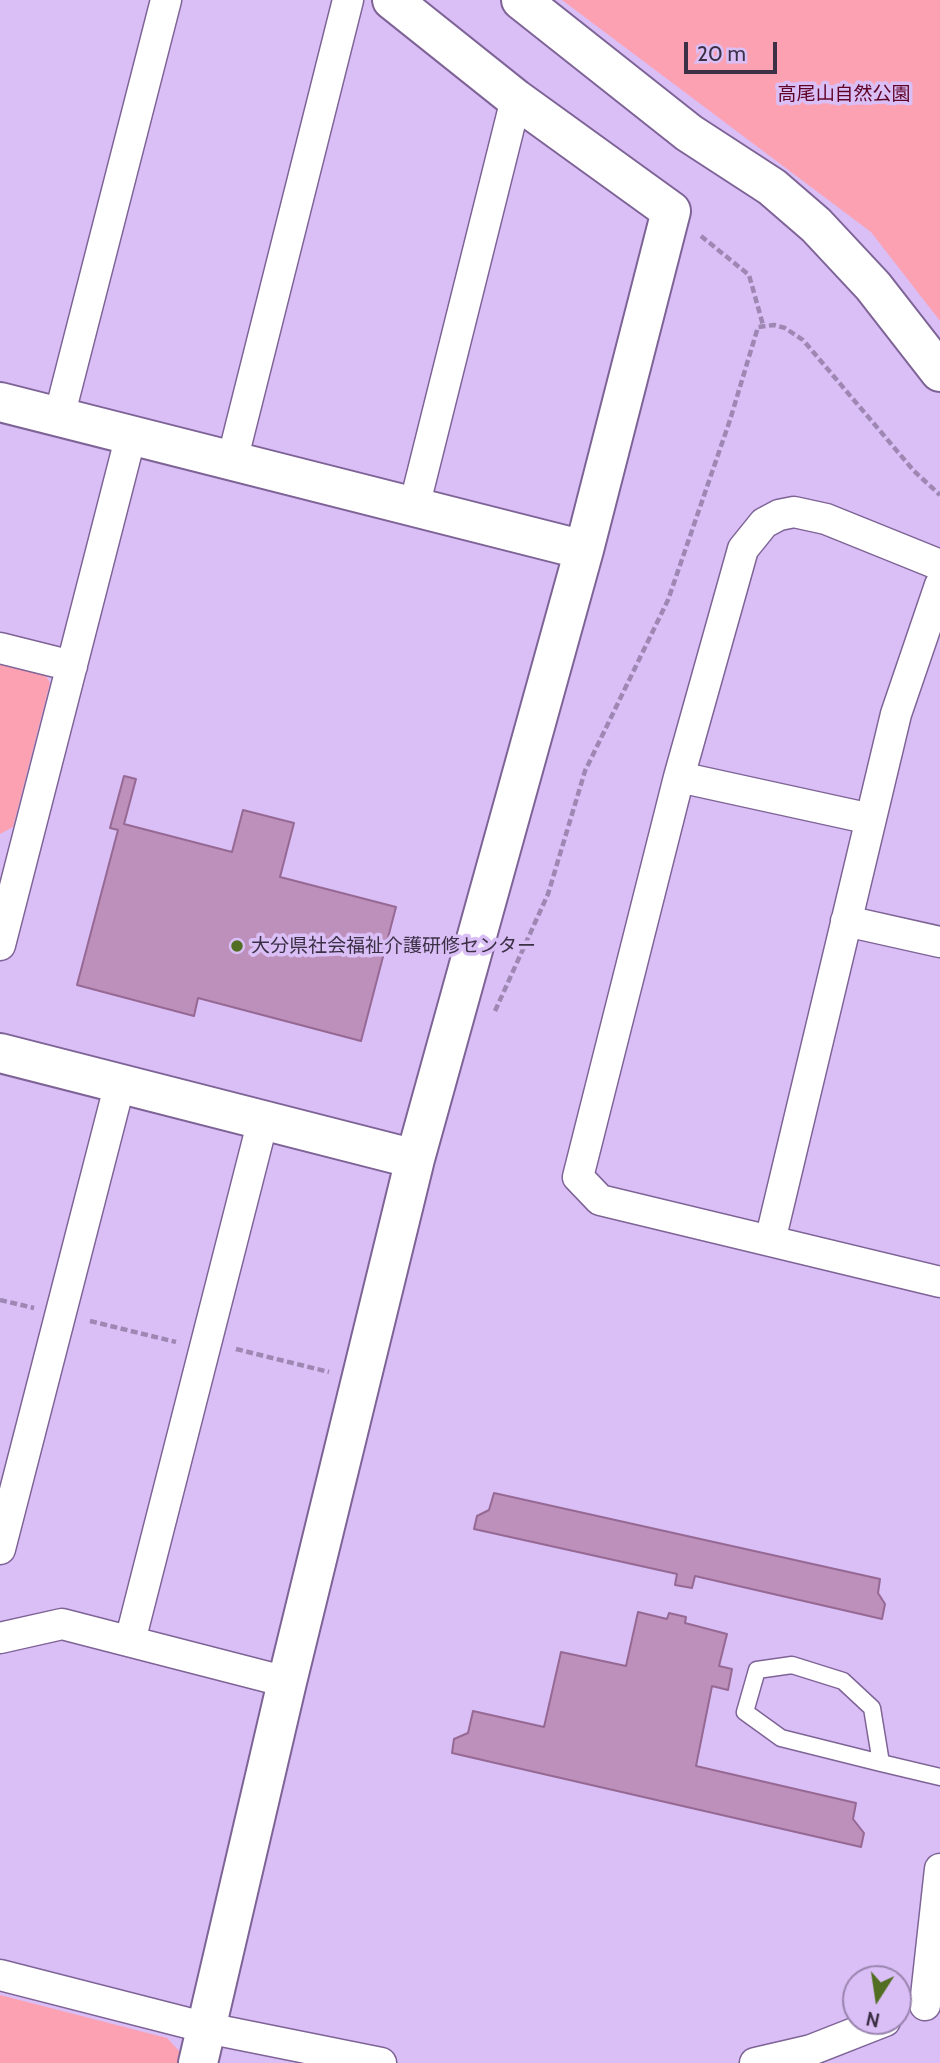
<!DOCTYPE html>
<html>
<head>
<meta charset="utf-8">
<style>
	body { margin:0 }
	#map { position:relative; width:940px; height:2063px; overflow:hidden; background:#dabef6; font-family:Cabin,sans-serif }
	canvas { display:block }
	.north { position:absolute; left:842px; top:1965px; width:70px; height:70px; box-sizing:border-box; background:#dabef6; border:2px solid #9a85af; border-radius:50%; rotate:192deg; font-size:19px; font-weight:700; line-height:28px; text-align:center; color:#3b3045 }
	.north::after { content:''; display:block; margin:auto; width:24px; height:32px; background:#516e22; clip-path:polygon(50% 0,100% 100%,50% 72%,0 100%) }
	.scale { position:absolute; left:684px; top:42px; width:93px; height:32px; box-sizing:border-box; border:4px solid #3b3045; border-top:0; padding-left:9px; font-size:21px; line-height:24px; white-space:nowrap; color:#3b3045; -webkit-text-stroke:5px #dabef6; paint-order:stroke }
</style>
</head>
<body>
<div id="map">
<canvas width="940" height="2063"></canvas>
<div class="north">N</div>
<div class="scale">20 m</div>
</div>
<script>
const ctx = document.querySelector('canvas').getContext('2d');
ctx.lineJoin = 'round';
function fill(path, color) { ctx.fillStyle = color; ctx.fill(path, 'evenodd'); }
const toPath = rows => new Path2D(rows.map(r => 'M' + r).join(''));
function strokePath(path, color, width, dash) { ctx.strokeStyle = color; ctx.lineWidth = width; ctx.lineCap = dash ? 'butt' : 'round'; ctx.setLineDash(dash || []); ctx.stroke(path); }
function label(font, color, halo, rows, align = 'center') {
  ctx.font = font + ' Cabin,"Noto Sans JP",sans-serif'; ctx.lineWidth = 7; ctx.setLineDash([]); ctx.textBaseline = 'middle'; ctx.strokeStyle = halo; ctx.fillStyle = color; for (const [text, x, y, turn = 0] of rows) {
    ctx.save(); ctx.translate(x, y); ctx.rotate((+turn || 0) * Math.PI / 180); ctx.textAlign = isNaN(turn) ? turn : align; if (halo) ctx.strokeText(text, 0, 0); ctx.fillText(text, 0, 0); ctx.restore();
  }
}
const green = toPath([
	[562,0,940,0,940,321,871,232],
	[0,658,42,669,50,683,13,827,0,834],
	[0,1995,167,2038,182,2054,179,2063,0,2063]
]);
const building = toPath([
	[124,776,136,779,124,824,232,852,243,810,294,823,280,877,396,907,361,1041,198,998,194,1016,77,985,118,830,110,828,124,776],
	[494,1493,880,1579,878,1593,885,1604,882,1619,695,1576,692,1588,675,1585,677,1574,474,1529,477,1516,489,1510,494,1493],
	[638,1612,667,1619,669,1613,686,1617,685,1623,727,1634,719,1666,732,1669,728,1690,712,1686,696,1766,856,1803,853,1819,864,1833,861,1847,452,1753,454,1739,468,1733,473,1711,544,1727,561,1652,626,1666,638,1612]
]);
const path = toPath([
	[701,236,749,275,763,325],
	[495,1011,548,894,585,771,668,600,730,420,758,327,774,325,785,328,803,340,914,471,940,495],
	[0,1300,34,1308],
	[90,1321,176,1342],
	[236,1349,329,1372]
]);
const lane = toPath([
	[881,1763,872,1708,843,1681,792,1665,757,1670,745,1712,781,1738,881,1763,940,1777]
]);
const street = toPath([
	[59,417,166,0],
	[232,461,348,0],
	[414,507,516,99],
	[940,565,826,519,794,512,779,515,764,523,743,549,679,777,578,1177,600,1200,940,1282],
	[0,648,72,666],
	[679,777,871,819],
	[846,921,940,942],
	[0,945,131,435],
	[770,1241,896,714,940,585],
	[0,1549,120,1083],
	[0,1638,62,1624,287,1682],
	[130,1641,263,1120],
	[0,1975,207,2028,381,2063],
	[925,2005,940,1869],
	[755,2063,811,2050,885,2021]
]);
const secondary = toPath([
	[521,0,689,133,772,187,816,225,873,286,940,372],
	[0,402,584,550],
	[0,1053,415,1159],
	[198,2063,287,1682,415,1159,584,550,671,211,516,99,392,0]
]);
const markers = [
	[237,946,7,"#516e22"]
];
const parkNames = [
	["高尾山自然公園",844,94]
];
const poiNames = [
	["大分県社会福祉介護研修センター",251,946]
];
fill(green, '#fca1b2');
fill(building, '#bd90bc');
strokePath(building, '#956993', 2);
strokePath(lane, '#7e6496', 19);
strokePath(street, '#7e6496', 33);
strokePath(secondary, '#7e6496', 42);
strokePath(path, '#9e88b3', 4.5, [7, 3.5]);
strokePath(lane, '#fff', 16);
strokePath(street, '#fff', 30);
strokePath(secondary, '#fff', 38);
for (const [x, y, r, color] of markers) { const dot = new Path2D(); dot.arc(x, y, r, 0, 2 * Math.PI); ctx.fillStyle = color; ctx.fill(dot); strokePath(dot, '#dabef6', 2.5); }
label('19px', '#5f0326', '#dabef6', parkNames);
label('19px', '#3b3045', '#dabef6', poiNames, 'left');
</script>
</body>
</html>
